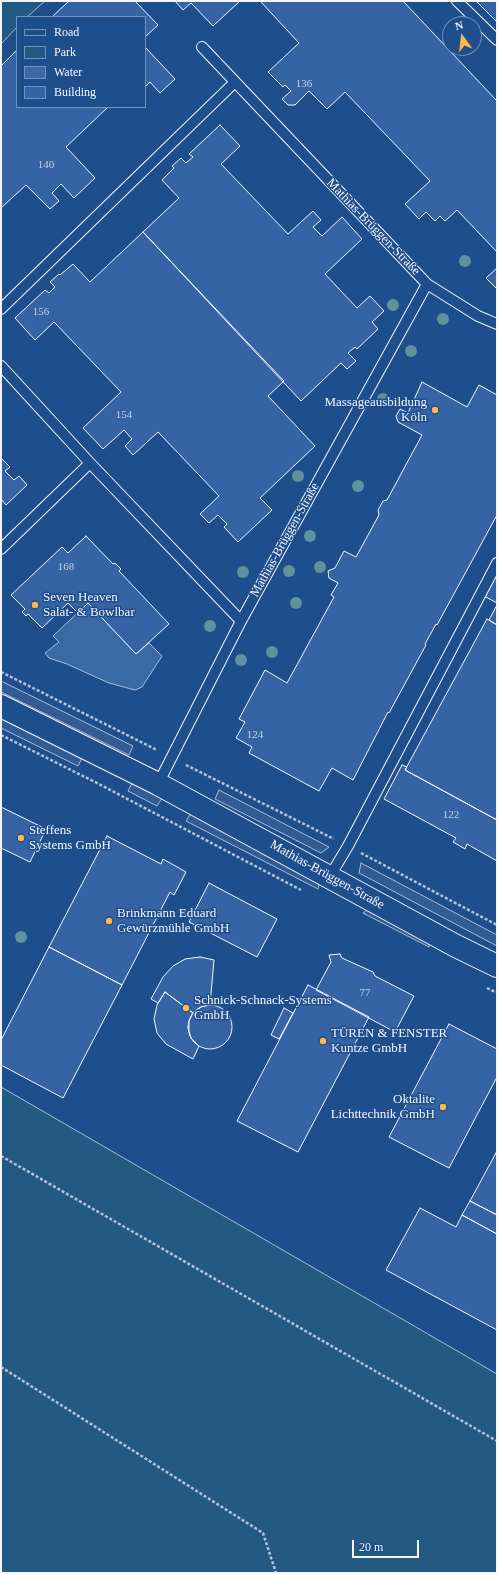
<!DOCTYPE html>
<html>
<head>
<meta charset="utf-8">
<style>
	body { margin:0 }
	#map { position:relative; width:498px; height:1574px; overflow:hidden; background:#1f4e8c; font-family:"Times New Roman",serif }
	canvas { display:block }
	.frame { position:absolute; inset:0; border:2px solid #f2f6ff; pointer-events:none }
	.legend { position:absolute; left:16px; top:16px; width:130px; height:92px; box-sizing:border-box; background:#1f4e8c; border:1px solid #7391ba; margin:0; padding:5px 7px; list-style:none; font-size:12px; color:#f2f6ff }
	.legend li { display:flex; align-items:center; gap:8px; height:20px }
	.legend b { width:20px; border:1px solid #7391ba }
	.north { position:absolute; left:442px; top:16px; width:40px; height:40px; box-sizing:border-box; background:#1f4e8c; border:1px solid #7391ba; border-radius:50%; rotate:345deg; font-size:11px; font-weight:700; line-height:16px; text-align:center; color:#f2f6ff }
	.north::after { content:''; display:block; margin:auto; width:14px; height:18px; background:#ffb74d; clip-path:polygon(50% 0,100% 100%,50% 72%,0 100%) }
	.scale { position:absolute; left:352px; top:1540px; width:67px; height:18px; box-sizing:border-box; border:2px solid #f2f6ff; border-top:0; padding-left:5px; font-size:12px; line-height:14px; white-space:nowrap; color:#f2f6ff; -webkit-text-stroke:3px #1f4e8c; paint-order:stroke }
</style>
</head>
<body>
<div id="map">
<canvas width="498" height="1574"></canvas>
<div class="frame"></div>
<ul class="legend">
<li><b style="height:5px;background:#1f4e8c"></b>Road</li>
<li><b style="height:11px;background:#245a82"></b>Park</li>
<li><b style="height:11px;background:#3b69a3"></b>Water</li>
<li><b style="height:11px;background:#3563a3"></b>Building</li>
</ul>
<div class="north">N</div>
<div class="scale">20 m</div>
</div>
<script>
const ctx = document.querySelector('canvas').getContext('2d');
ctx.lineJoin = 'round';
function fill(path, color) { ctx.fillStyle = color; ctx.fill(path, 'evenodd'); }
const toPath = rows => new Path2D(rows.map(r => 'M' + r).join(''));
function strokePath(path, color, width, dash) { ctx.strokeStyle = color; ctx.lineWidth = width; ctx.lineCap = dash ? 'butt' : 'round'; ctx.setLineDash(dash || []); ctx.stroke(path); }
function label(font, color, halo, rows, align = 'center') {
  ctx.font = font + ' "Times New Roman",serif'; ctx.lineWidth = 3; ctx.setLineDash([]); ctx.textBaseline = 'middle'; ctx.strokeStyle = halo; ctx.fillStyle = color; for (const [text, x, y, turn = 0] of rows) {
    ctx.save(); ctx.translate(x, y); ctx.rotate((+turn || 0) * Math.PI / 180); ctx.textAlign = isNaN(turn) ? turn : align; if (halo) ctx.strokeText(text, 0, 0); ctx.fillText(text, 0, 0); ctx.restore();
  }
}
const green = toPath([
	[1,1,45,1,27,17,17,17,17,27,1,44,1,1],
	[1,1087,497,1374,497,1573,1,1573,1,1087]
]);
const parking = toPath([
	[1,681,133,746,129,755,1,692,1,681],
	[1,718,82,758,78,766,1,728,1,718],
	[132,783,162,798,157,806,128,791,132,783],
	[219,790,329,847,321,853,215,799,219,790],
	[191,813,320,880,318,889,186,821,191,813],
	[361,863,497,935,497,946,359,873,361,863],
	[371,907,429,938,429,947,363,913,371,907]
]);
const water = toPath([
	[88,603,136,654,149,643,162,656,142,687,135,690,109,683,67,664,49,658,45,653,59,642,53,636,88,603]
]);
const building = toPath([
	[69,1,135,1,158,25,145,37,145,17,52,17,69,1],
	[175,1,240,1,213,26,191,3,183,10,175,1],
	[260,1,403,1,497,101,497,252,457,210,445,221,440,216,435,221,426,212,419,219,405,204,430,181,345,92,327,109,309,91,295,105,288,105,282,99,291,91,285,85,283,87,268,72,299,43,260,1],
	[476,1,497,1,497,22,476,1],
	[145,47,175,79,160,93,150,82,145,87,145,47],
	[17,50,17,107,108,107,66,147,95,178,74,198,61,184,52,193,59,201,50,209,26,185,1,208,1,66,17,50],
	[220,125,240,146,221,164,288,234,313,211,321,220,313,227,322,236,342,217,362,239,325,274,357,308,370,296,384,311,372,322,378,329,357,349,355,347,348,353,356,361,347,369,341,363,301,401,143,232,179,198,162,180,174,168,172,166,181,158,186,163,193,157,189,154,220,125],
	[143,232,284,381,268,396,315,446,260,498,272,510,238,542,224,527,227,524,218,515,209,523,200,514,219,496,158,432,133,455,125,446,132,439,124,430,103,449,83,428,121,392,54,322,35,340,15,318,45,290,49,293,55,287,50,282,59,274,60,275,73,264,90,282,143,232],
	[497,268,497,289,486,278,497,268],
	[422,382,467,407,479,385,497,395,497,515,437,625,436,624,425,644,426,645,389,713,388,712,353,780,332,768,319,791,249,753,252,747,236,738,245,722,239,719,265,670,287,683,334,597,331,595,338,583,329,578,328,571,335,568,344,551,356,557,379,515,378,510,383,501,387,500,422,435,398,422,396,416,400,409,408,413,422,382],
	[1,458,10,467,5,471,14,480,19,476,27,485,6,505,1,499,1,458],
	[86,536,113,564,115,563,121,569,119,571,169,624,136,654,88,603,78,613,68,603,42,628,28,614,26,616,22,612,25,609,11,595,62,547,68,553,86,536],
	[497,572,497,603,484,596,497,572],
	[497,605,497,625,489,620,497,605],
	[487,619,497,625,497,820,405,770,487,619],
	[402,765,407,767,405,770,497,820,497,861,467,844,465,849,453,842,456,838,384,799,402,765],
	[1,807,46,829,30,862,1,848,1,807],
	[107,836,161,864,163,859,186,872,174,895,170,892,122,985,49,947,107,836],
	[209,883,277,919,257,957,189,922,209,883],
	[49,947,122,985,63,1098,1,1065,1,1040,49,947],
	[340,954,342,958,373,972,375,976,414,996,395,1032,316,990,331,962,329,955,340,954],
	[200,957,214,960,210,1005,201,1007,193,1013,165,992,158,1003,151,999,163,977,173,966,185,959,200,957],
	[308,985,369,1017,298,1152,237,1121,308,985],
	[165,992,193,1013,189,1021,189,1031,191,1038,199,1046,193,1059,166,1044,157,1033,154,1019,157,1005,165,992],
	'188 1027a22 22 0 1 1 44 0a22 22 0 1 1-44 0Z',
	[284,1008,293,1013,279,1039,271,1035,284,1008],
	[449,1024,497,1049,497,1077,449,1168,389,1137,449,1024],
	[497,1151,497,1215,470,1201,497,1151],
	[470,1201,497,1215,497,1234,462,1215,470,1201],
	[420,1208,456,1227,462,1215,497,1234,497,1330,386,1270,420,1208]
]);
const path = toPath([
	[1,672,157,750],
	[1,735,97,783,301,890],
	[186,765,334,839],
	[361,853,497,925],
	[487,988,497,993],
	[1,1156,497,1441],
	[1,1367,263,1533,276,1573]
]);
const lane = toPath([
	[457,1,497,40],
	[427,284,478,316,497,324],
	[1,309,235,82],
	[1,366,90,463,241,621],
	[1,549,90,463],
	[158,784,241,621,427,284,202,47],
	[330,876,348,846,497,563]
]);
const secondary = toPath([
	[1,706,158,784,456,946,497,966]
]);
const trees = [
	[465,261],
	[393,305],
	[443,319],
	[411,351],
	[383,399],
	[298,476],
	[358,486],
	[310,536],
	[320,567],
	[289,571],
	[243,572],
	[296,603],
	[210,626],
	[272,652],
	[241,660],
	[21,937]
];
const markers = [
	[435,410,4,"#ffb74d"],
	[35,605,4,"#ffb74d"],
	[21,838,4,"#ffb74d"],
	[109,921,4,"#ffb74d"],
	[186,1008,4,"#ffb74d"],
	[323,1041,4,"#ffb74d"],
	[443,1107,4,"#ffb74d"]
];
const numberNames = [
	["136",304,84],
	["140",46,165],
	["156",41,312],
	["154",124,415],
	["168",66,567],
	["124",255,735],
	["122",451,815],
	["77",365,993]
];
const streetNames = [
	["Mathias-Brüggen-Straße",373,227,46],
	["Mathias-Brüggen-Straße",285,540,-61],
	["Mathias-Brüggen-Straße",327,875,29]
];
const poiNames = [
	["Massageausbildung",427,403,"right"],
	["Köln",427,418,"right"],
	["Seven Heaven",43,598],
	["Salat- & Bowlbar",43,613],
	["Steffens",29,831],
	["Systems GmbH",29,846],
	["Brinkmann Eduard",117,914],
	["Gewürzmühle GmbH",117,929],
	["Schnick-Schnack-Systems",194,1001],
	["GmbH",194,1016],
	["TÜREN & FENSTER",331,1034],
	["Kuntze GmbH",331,1049],
	["Oktalite",435,1100,"right"],
	["Lichttechnik GmbH",435,1115,"right"]
];
fill(green, '#245a82');
strokePath(green, '#a8bbd7', 1);
fill(parking, '#305b95');
strokePath(parking, '#a8bbd7', 1);
fill(water, '#3b69a3');
strokePath(water, '#a8bbd7', 1);
fill(building, '#3563a3');
strokePath(building, '#f2f6ff', 1);
strokePath(lane, '#f2f6ff', 12);
strokePath(secondary, '#f2f6ff', 24);
strokePath(path, '#b3c4dc', 2.5, [3, 2]);
strokePath(lane, '#1f4e8c', 10);
strokePath(secondary, '#1f4e8c', 22);
ctx.fillStyle = '#61919a';
for (const [x, y] of trees) { ctx.beginPath(); ctx.arc(x, y, 6, 0, 2 * Math.PI); ctx.fill(); }
for (const [x, y, r, color] of markers) { const dot = new Path2D(); dot.arc(x, y, r, 0, 2 * Math.PI); ctx.fillStyle = color; ctx.fill(dot); strokePath(dot, '#1f4e8c', 1.5); }
label('11px', '#c3d1e8', null, numberNames);
label('13px', '#f2f6ff', '#1f4e8c', streetNames);
label('13px', '#f2f6ff', '#1f4e8c', poiNames, 'left');
</script>
</body>
</html>
